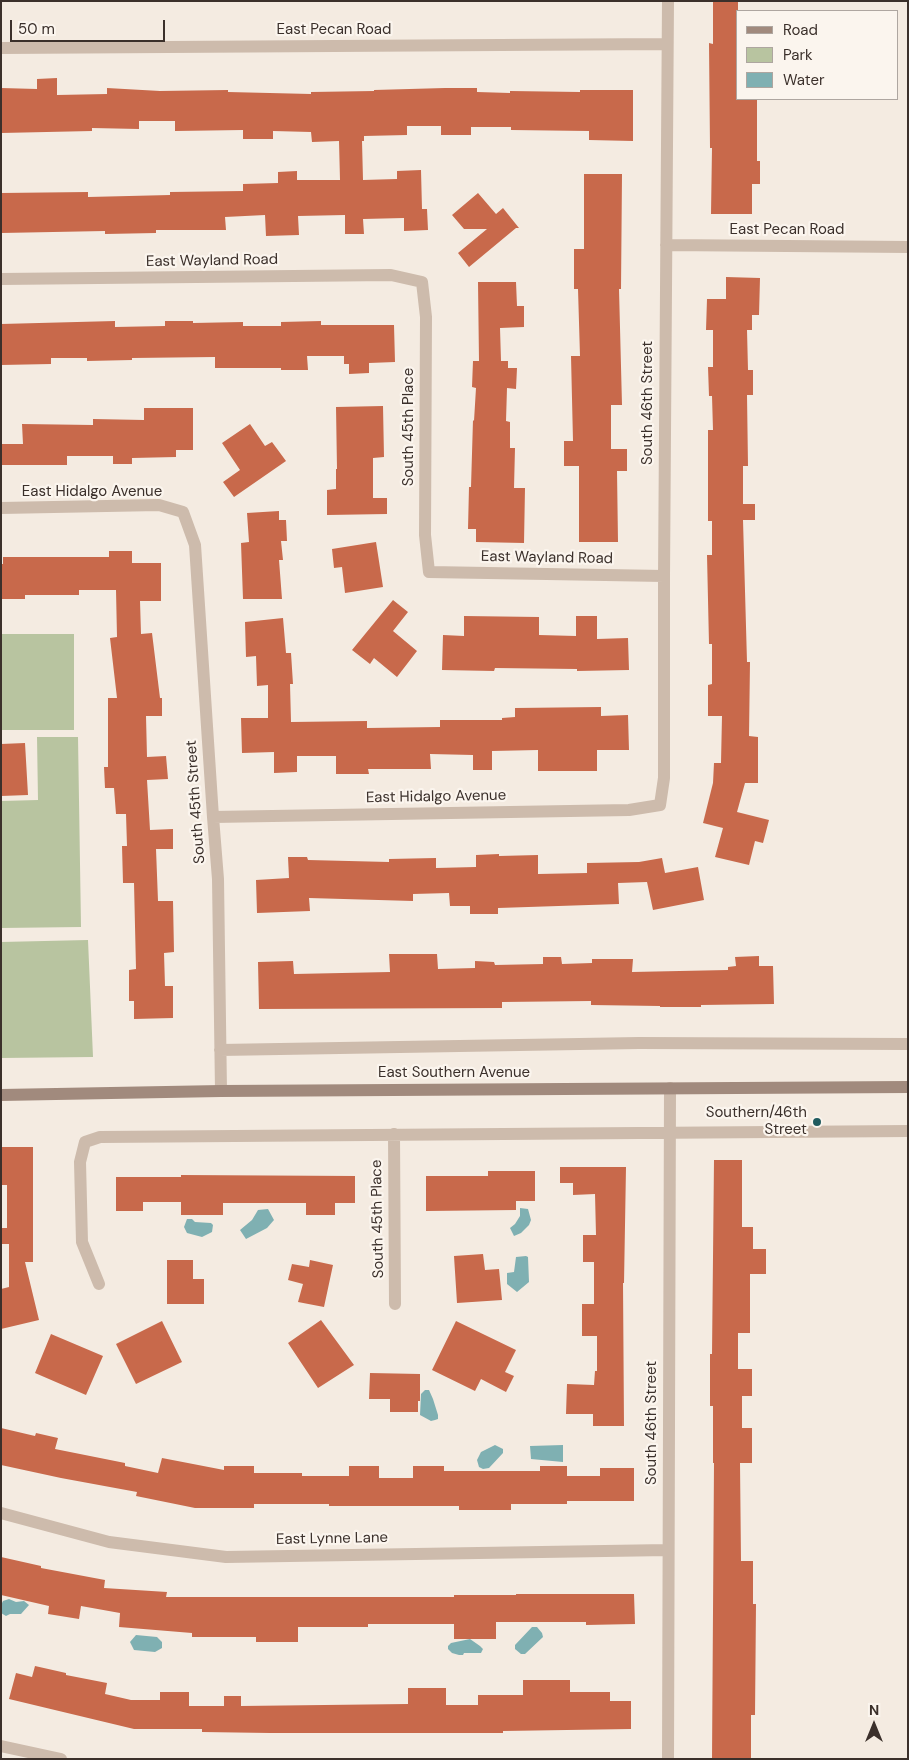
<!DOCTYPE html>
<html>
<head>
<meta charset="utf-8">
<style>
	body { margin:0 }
	#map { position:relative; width:909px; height:1760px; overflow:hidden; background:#f4ebe1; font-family:"DM Sans",sans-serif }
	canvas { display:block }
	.frame { position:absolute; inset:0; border:2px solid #3b302b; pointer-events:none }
	.legend { position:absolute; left:736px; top:10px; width:162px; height:90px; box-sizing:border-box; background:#fbf5ee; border:1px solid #aea6a0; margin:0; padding:6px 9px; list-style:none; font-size:15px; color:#3b302b }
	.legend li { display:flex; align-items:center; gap:10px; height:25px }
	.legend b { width:25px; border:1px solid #aea6a0 }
	.north { position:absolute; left:849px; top:1700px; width:50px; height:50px; -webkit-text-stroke:4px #fbf5ee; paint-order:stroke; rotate:0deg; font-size:14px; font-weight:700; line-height:20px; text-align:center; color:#3b302b }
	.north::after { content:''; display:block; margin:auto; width:18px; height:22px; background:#3b302b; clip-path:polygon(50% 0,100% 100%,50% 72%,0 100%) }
	.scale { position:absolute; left:10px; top:20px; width:155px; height:22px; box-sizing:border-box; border:2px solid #3b302b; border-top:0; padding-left:6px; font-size:15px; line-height:18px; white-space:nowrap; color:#3b302b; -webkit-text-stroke:4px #fbf5ee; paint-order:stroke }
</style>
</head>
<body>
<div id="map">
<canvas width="909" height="1760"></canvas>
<div class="frame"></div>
<ul class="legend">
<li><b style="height:6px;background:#a18a7d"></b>Road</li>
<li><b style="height:14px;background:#b8c4a0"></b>Park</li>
<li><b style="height:14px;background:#7fb0b2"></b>Water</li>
</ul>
<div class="north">N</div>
<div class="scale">50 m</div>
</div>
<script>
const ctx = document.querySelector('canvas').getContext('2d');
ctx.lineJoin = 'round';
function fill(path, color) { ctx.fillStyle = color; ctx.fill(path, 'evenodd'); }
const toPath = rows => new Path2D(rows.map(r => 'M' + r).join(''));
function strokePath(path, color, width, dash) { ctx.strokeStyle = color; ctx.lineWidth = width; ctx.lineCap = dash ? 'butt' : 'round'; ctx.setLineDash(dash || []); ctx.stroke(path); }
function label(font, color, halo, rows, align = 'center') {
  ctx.font = font + ' "DM Sans",sans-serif'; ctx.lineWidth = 4.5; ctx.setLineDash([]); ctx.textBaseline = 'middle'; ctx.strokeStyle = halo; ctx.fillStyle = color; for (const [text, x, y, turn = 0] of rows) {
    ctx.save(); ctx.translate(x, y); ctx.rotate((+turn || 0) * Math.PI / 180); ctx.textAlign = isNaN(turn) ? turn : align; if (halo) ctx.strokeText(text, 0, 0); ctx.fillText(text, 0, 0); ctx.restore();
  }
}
const green = toPath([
	[1,634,74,634,74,730,1,730],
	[37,737,78,737,81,927,1,928,1,801,38,800],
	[88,940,93,1057,1,1058,1,942]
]);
const water = toPath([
	[520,1208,528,1209,531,1220,529,1225,521,1233,514,1236,510,1228,515,1224,520,1216],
	[268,1209,274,1220,267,1228,246,1239,240,1230,252,1220,258,1210],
	[187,1219,192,1219,195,1222,211,1223,213,1225,212,1232,202,1237,187,1233,184,1227],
	[526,1256,528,1257,529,1282,517,1292,507,1284,507,1273,514,1272,516,1257],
	[425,1390,429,1390,433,1399,438,1415,438,1419,435,1420,431,1421,420,1415,421,1394],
	[495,1445,503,1449,503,1453,489,1468,483,1469,479,1467,477,1460,481,1452],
	[563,1445,563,1462,531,1459,530,1446],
	[9,1599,16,1602,24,1601,29,1605,21,1614,10,1614,6,1616,1,1613,1,1605,3,1601],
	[532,1627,537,1627,542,1633,543,1637,525,1654,521,1654,515,1649,515,1645],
	[136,1635,157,1637,162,1642,162,1648,155,1652,134,1650,130,1642],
	[470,1639,480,1646,483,1649,481,1653,464,1653,463,1655,459,1655,452,1653,448,1649,448,1646,451,1643]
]);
const building = toPath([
	[713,1,738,1,738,99,757,99,757,161,760,161,760,184,752,184,752,214,711,214,712,148,710,148,709,43,713,44],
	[57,78,57,95,107,94,107,88,160,91,228,90,228,92,311,94,311,92,374,91,374,90,445,88,477,88,477,92,510,93,510,91,580,92,580,90,633,90,633,141,589,140,589,131,511,130,511,127,471,127,471,135,441,135,441,126,407,126,407,135,364,136,364,141,362,141,363,180,397,179,397,171,421,170,422,209,427,209,428,230,404,231,404,218,363,219,364,234,345,234,345,215,298,216,299,235,266,236,265,215,225,217,226,230,156,230,156,233,105,234,105,231,1,233,1,193,88,192,88,197,170,195,170,192,243,191,243,184,278,183,278,172,297,171,297,180,340,180,339,141,312,142,311,132,273,131,273,139,243,139,243,130,175,131,175,121,139,121,139,129,92,128,92,131,1,133,1,88,37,89,37,79],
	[584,174,622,174,621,289,619,289,622,405,611,405,611,449,627,449,627,471,617,471,618,542,579,542,579,466,564,466,564,441,573,441,571,356,580,356,578,289,574,289,574,249,584,249],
	[478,193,496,214,503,208,519,228,516,228,469,267,458,253,487,229,464,229,452,215],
	[726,277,760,278,759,315,752,315,752,330,747,330,748,370,753,370,753,395,747,395,748,466,743,466,743,504,755,504,755,520,743,520,747,662,750,662,749,736,758,737,758,783,745,783,737,812,769,820,763,843,755,841,749,865,715,857,723,828,703,823,713,783,714,763,721,763,722,716,708,716,708,685,712,684,712,644,709,644,707,555,712,555,712,521,708,521,708,430,713,430,712,396,709,396,708,367,713,367,713,330,706,330,707,299,726,299],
	[478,282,516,282,517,306,524,306,524,327,500,328,501,361,508,361,508,368,517,368,516,389,507,388,506,421,510,422,510,448,515,448,514,488,525,488,524,543,476,542,476,529,468,529,469,487,471,487,473,420,474,421,476,388,472,387,473,361,479,361],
	[115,321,115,327,165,326,165,321,193,321,193,323,243,322,243,326,281,326,281,322,321,321,321,325,394,325,395,362,369,363,369,373,349,374,349,364,344,364,344,356,307,356,308,370,281,370,281,368,215,368,215,357,132,358,132,360,87,361,87,358,51,358,51,364,1,365,1,324],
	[383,406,384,457,373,458,373,498,387,498,387,514,327,515,327,490,336,489,336,469,337,469,336,407],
	[144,408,193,408,193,450,176,450,176,457,132,458,132,464,113,464,113,456,67,456,67,465,1,465,1,444,23,444,22,424,93,425,93,419,144,420],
	[250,424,265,446,272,442,286,461,234,497,223,482,240,470,222,443],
	[279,511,279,520,286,520,287,541,281,541,283,560,279,560,282,599,243,599,241,543,249,542,247,513],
	[376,542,383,587,345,593,342,567,334,568,332,549],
	[109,551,132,551,132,563,161,563,161,601,140,601,141,634,152,633,160,698,162,698,162,716,146,716,147,757,166,756,168,779,147,780,150,830,173,829,173,849,156,849,158,901,173,901,174,952,164,953,165,986,173,986,173,1018,134,1019,134,1001,129,1001,129,970,136,969,134,883,123,883,122,846,127,846,126,814,116,814,114,788,105,788,104,767,108,767,108,698,117,698,110,638,117,637,116,590,79,590,79,595,25,595,25,599,1,599,1,564,3,564,3,557,109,557],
	[393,600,408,612,393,631,417,651,397,677,374,658,370,664,352,650],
	[464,616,539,617,539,635,576,636,576,616,597,616,597,639,628,638,629,670,577,671,577,669,495,668,494,671,442,670,443,635,464,636],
	[283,618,286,653,291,653,293,684,290,684,291,722,367,721,367,728,440,727,440,720,502,720,502,718,515,717,515,708,601,707,601,716,628,715,629,750,597,750,597,771,538,771,538,750,492,751,492,770,473,770,473,755,430,754,431,769,368,769,369,774,336,774,336,756,297,756,297,772,274,773,274,752,242,753,241,718,268,718,268,685,257,686,256,656,246,657,245,622],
	[25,743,28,795,1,796,1,744],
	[499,854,499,856,538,855,538,874,587,873,587,863,639,862,662,858,665,873,698,867,704,900,653,910,647,882,618,883,619,904,498,908,498,914,470,914,470,906,450,906,449,893,413,894,413,901,309,898,310,911,257,913,256,880,289,878,288,857,307,857,308,860,389,862,389,859,436,858,436,868,476,867,476,855],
	[389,954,437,954,438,969,475,968,475,961,494,962,495,965,543,964,543,957,561,957,562,964,592,963,592,959,633,959,632,972,728,970,728,967,736,966,735,957,759,956,759,966,773,966,774,1004,701,1005,701,1007,660,1007,660,1006,591,1005,591,1001,502,1002,502,1008,259,1009,258,962,293,961,294,974,390,972],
	[1,1147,33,1147,33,1262,25,1262,39,1320,1,1329,1,1289,9,1287,9,1244,1,1244,1,1228,7,1228,7,1185,1,1185],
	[714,1160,742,1160,742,1227,753,1227,753,1249,766,1249,766,1274,750,1274,750,1333,738,1333,738,1369,752,1369,752,1396,742,1396,742,1428,752,1428,752,1463,740,1463,741,1561,753,1561,753,1604,756,1604,755,1715,751,1715,751,1759,712,1759,714,1463,713,1463,713,1406,710,1406,710,1354,712,1354],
	[560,1167,626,1167,624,1283,623,1283,624,1426,593,1426,593,1414,566,1414,567,1384,594,1385,595,1371,597,1371,597,1336,582,1336,582,1304,594,1304,594,1262,583,1262,583,1235,596,1235,595,1194,573,1195,573,1183,560,1183],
	[488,1171,535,1171,535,1201,516,1201,516,1210,426,1211,426,1176,488,1176],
	[181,1175,355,1176,355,1203,335,1203,335,1215,306,1215,306,1203,223,1203,223,1215,181,1215,181,1202,143,1202,143,1211,116,1211,116,1177,181,1177],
	[483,1254,485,1270,499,1269,502,1300,457,1303,454,1256],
	[167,1260,193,1260,193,1279,204,1279,204,1304,167,1304],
	[310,1260,333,1265,324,1307,298,1302,303,1284,288,1280,292,1264,309,1267],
	[321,1320,354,1365,318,1388,288,1343],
	[162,1321,182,1362,136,1384,116,1344],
	[456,1321,516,1350,505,1372,514,1376,506,1392,481,1379,475,1391,432,1370],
	[51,1334,103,1356,86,1395,35,1373],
	[370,1373,420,1374,420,1401,418,1401,418,1412,390,1412,390,1399,369,1399],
	[1,1428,35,1436,36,1433,58,1438,55,1449,125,1463,125,1466,158,1473,162,1458,224,1470,224,1466,254,1466,254,1473,302,1473,302,1476,349,1476,349,1466,379,1466,379,1478,413,1478,413,1466,444,1466,444,1471,540,1471,540,1466,567,1466,567,1476,600,1476,600,1468,634,1468,634,1501,567,1501,567,1504,511,1504,511,1510,459,1510,459,1506,329,1506,329,1504,254,1504,254,1508,195,1508,136,1496,137,1492,61,1478,1,1465],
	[1,1557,41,1566,41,1568,105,1580,104,1588,167,1592,166,1597,454,1597,454,1595,516,1595,516,1594,634,1594,635,1624,586,1625,586,1622,496,1622,496,1639,454,1639,454,1624,368,1624,368,1627,298,1627,298,1642,256,1642,256,1637,192,1637,192,1633,119,1627,120,1613,81,1606,79,1619,48,1614,49,1606,1,1595],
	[35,1666,66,1673,66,1675,107,1683,105,1694,131,1700,160,1700,160,1692,189,1692,189,1706,224,1706,224,1696,241,1696,241,1706,408,1704,408,1688,446,1688,446,1705,478,1705,478,1695,523,1695,523,1680,570,1680,570,1692,610,1692,610,1701,631,1701,631,1729,503,1731,503,1733,270,1733,202,1732,202,1729,134,1729,9,1699,16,1673,32,1677]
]);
const minor = toPath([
	[1,48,667,44],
	[666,245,908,247],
	[1,279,391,275,422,282,426,317,425,535,429,572,664,576],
	[1,508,159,505,183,512,195,545,213,817,218,879,221,1091],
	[213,817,629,810,660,805,664,778,664,576,668,1],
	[220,1050,639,1043,908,1044],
	[394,1134,395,1304],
	[99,1284,82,1242,80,1162,85,1142,100,1137,908,1131],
	[1,1513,109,1542,226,1557,668,1550],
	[1,1746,61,1759],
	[668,1759,670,1088]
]);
const secondary = toPath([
	[1,1095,221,1091,908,1087]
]);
const markers = [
	[817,1122,5,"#1f5a5e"]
];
const streetNames = [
	["East Pecan Road",334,30],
	["East Pecan Road",787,230],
	["East Wayland Road",212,261,-1],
	["South 46th Street",648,403,-90],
	["South 45th Place",409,427,-90],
	["East Hidalgo Avenue",92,492],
	["East Wayland Road",547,558,1],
	["East Hidalgo Avenue",436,797,-1],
	["South 45th Street",196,802,-94],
	["East Southern Avenue",454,1073],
	["South 45th Place",378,1219,-91],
	["South 46th Street",652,1423,-90],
	["East Lynne Lane",332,1539,-1]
];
const poiNames = [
	["Southern/46th",807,1113],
	["Street",807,1130]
];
fill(green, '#b8c4a0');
fill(water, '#7fb0b2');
fill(building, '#c8694b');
strokePath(minor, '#cdbbac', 12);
strokePath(secondary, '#a18a7d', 12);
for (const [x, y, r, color] of markers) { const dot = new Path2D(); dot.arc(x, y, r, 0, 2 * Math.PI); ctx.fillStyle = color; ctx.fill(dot); strokePath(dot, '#fbf5ee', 2); }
label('15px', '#3b302b', '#fbf5ee', streetNames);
label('15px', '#3b302b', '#fbf5ee', poiNames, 'right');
</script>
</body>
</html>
